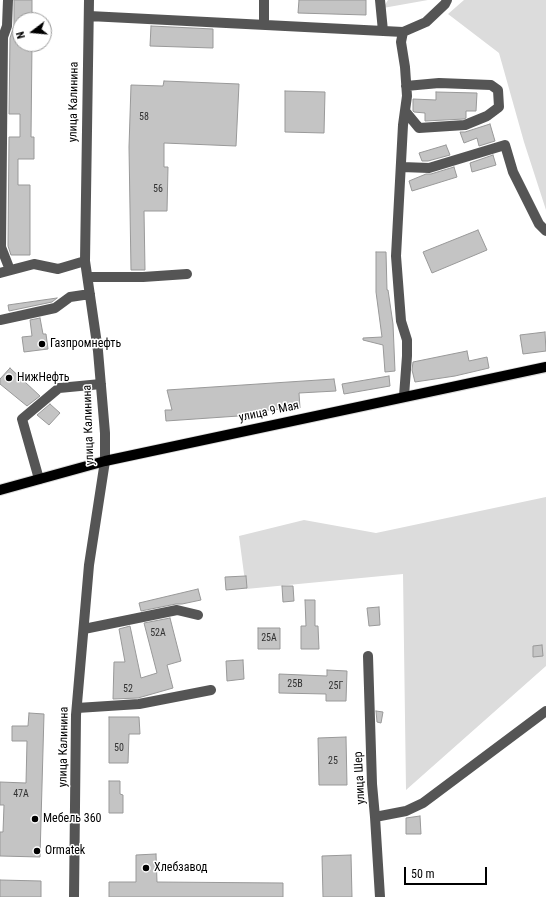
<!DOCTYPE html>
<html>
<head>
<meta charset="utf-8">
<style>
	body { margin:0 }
	#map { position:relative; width:546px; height:897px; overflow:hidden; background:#fff; font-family:"Roboto Condensed",sans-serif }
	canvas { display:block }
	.north { position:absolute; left:12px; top:12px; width:40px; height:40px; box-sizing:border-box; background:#fff; border:1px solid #999; border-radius:50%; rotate:254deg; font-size:11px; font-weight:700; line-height:16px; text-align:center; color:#000 }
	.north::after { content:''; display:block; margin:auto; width:14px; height:18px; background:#000; clip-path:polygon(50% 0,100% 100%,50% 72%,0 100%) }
	.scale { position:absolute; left:404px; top:867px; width:83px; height:18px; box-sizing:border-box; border:2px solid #000; border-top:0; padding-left:5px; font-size:12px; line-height:14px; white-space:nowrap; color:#000; -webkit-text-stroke:3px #fff; paint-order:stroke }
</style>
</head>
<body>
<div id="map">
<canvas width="546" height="897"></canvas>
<div class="north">N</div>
<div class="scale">50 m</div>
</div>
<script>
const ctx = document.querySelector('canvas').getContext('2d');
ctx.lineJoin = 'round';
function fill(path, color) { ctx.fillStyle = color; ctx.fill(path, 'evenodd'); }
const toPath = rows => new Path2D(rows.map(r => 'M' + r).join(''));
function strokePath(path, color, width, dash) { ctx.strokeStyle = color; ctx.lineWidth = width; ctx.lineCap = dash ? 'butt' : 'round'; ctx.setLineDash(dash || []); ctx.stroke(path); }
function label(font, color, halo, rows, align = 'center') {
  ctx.font = font + ' "Roboto Condensed",sans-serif'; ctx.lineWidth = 3; ctx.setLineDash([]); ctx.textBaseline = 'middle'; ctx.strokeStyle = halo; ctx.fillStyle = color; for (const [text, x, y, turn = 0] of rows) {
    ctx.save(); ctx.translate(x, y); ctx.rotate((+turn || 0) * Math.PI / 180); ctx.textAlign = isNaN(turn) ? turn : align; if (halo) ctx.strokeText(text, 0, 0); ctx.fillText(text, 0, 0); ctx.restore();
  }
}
const green = toPath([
	[388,0,428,0,383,8],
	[464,0,546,0,546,210,524,142,499,53,448,14],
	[546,497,546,666,406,790,403,574,246,589,239,536,304,520,376,533]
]);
const building = toPath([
	[14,0,32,0,32,20,20,20,20,44,32,44,31,137,34,137,34,159,18,159,18,185,30,185,30,255,11,255,8,246,9,137,20,137,20,114,9,114,10,38,14,26,14,0],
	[299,0,366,0,366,15,298,13,299,0],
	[151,26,213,29,213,48,150,46,151,26],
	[164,81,239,84,236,146,164,143,164,167,168,167,167,211,144,211,145,270,131,270,129,147,131,85,163,86,164,81],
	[285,91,325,92,324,133,285,132,285,91],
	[436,92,477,93,476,111,466,111,466,118,464,119,425,121,425,113,414,112,413,111,413,99,436,100,436,92],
	[490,124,495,141,479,146,477,138,464,143,460,132,465,132,490,124],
	[446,145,450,155,428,161,422,161,419,153,446,145],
	[493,155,496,165,472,172,470,163,493,155],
	[454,167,457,177,412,191,409,181,426,174,431,174,454,167],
	[478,230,487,250,432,273,423,252,478,230],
	[376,252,386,252,387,290,388,290,393,324,395,371,385,372,383,345,363,340,363,338,382,337,376,292,376,252],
	[57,298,52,302,9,311,8,305,57,298],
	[40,318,43,334,46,334,48,349,24,352,22,337,32,336,30,320,40,318],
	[545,332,546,351,523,354,520,335,545,332],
	[467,351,469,361,487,357,489,368,455,376,415,382,412,370,413,362,467,351],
	[10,368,40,396,27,406,0,384,0,379,10,368],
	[389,376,390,386,344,394,342,384,389,376],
	[334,379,336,391,299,393,300,408,252,411,253,415,166,421,165,410,172,410,167,390,334,379],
	[50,404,60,413,49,425,37,415,50,404],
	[246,576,247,588,226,590,225,577,246,576],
	[282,586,293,586,294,601,283,602,282,586],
	[198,589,201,600,182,604,176,604,141,611,139,603,198,589],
	[305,600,315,600,315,626,318,626,319,649,301,649,301,626,306,626,305,600],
	[379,607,380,625,369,626,367,608,379,607],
	[170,618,181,661,167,665,173,688,138,698,113,699,114,662,125,662,119,629,130,626,141,678,157,673,144,623,170,618],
	[258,628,280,628,280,649,258,649,258,628],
	[542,645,543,656,533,657,533,646,542,645],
	[243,660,244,679,227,681,226,661,243,660],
	[327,670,347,671,346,701,326,701,326,694,279,693,279,674,327,676,327,670],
	[376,711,383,712,381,723,377,722,376,711],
	[29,713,44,714,40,857,0,856,0,832,3,832,4,805,0,805,0,782,26,783,27,741,12,741,12,726,28,726,29,713],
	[109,717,139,717,140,734,129,734,128,763,109,763,109,717],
	[346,737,347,785,319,785,318,738,346,737],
	[109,781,120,781,120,794,123,795,123,813,109,813,109,781],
	[420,816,421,834,406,834,406,818,420,816],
	[156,854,157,882,283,883,283,897,109,897,109,882,136,882,136,855,156,854],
	[351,855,352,897,323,897,322,856,351,855],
	[0,880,41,881,41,897,0,897,0,880]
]);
const minor = toPath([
	[8,0,7,26,3,37,1,247,10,270],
	[380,0,383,31],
	[89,16,403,32],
	[264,25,264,0],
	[405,111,419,128,465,125,487,116,499,107,498,90,491,85,439,83,406,86],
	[402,167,429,168,505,145,513,172,539,224,546,231],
	[0,273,34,264,58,269,85,261],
	[88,277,143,277,187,274],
	[0,320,55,308,70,297,90,294],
	[404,396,407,356,407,340,401,321,396,256,403,125,407,96,405,67,401,42,403,32,426,22,445,4,447,0],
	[39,479,22,419,59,388,101,384],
	[84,629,177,610,198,615],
	[368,656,372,784,375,817,380,897],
	[77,708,139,704,211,690],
	[375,817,406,811,423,803,546,711],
	[74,897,76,715,89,565,105,461,105,433,98,351,85,261,89,0]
]);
const major = toPath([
	[0,490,105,461,546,367]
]);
const markers = [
	[42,344,4,"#000"],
	[9,378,4,"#000"],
	[35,819,4,"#000"],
	[37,851,4,"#000"],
	[146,868,4,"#000"]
];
const numberNames = [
	["58",144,117],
	["56",158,189],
	["52А",158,633],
	["25А",269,638],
	["25В",295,684],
	["25Г",336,686],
	["52",128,689],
	["50",119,748],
	["25",333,761],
	["47А",21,794]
];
const streetNames = [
	["улица Калинина",74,102,-89],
	["улица 9 Мая",269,412,-12],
	["улица Калинина",89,425,-92],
	["улица Калинина",64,747,-89],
	["улица Шер",360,778,-93]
];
const poiNames = [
	["Газпромнефть",50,344],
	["НижНефть",17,378],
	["Мебель 360",43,819],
	["Ormatek",45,851],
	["Хлебзавод",154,868]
];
fill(green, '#dcdcdc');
fill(building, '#c4c4c4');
strokePath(building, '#999', 1);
strokePath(major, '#dbdbdb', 12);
strokePath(minor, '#555', 10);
strokePath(major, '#000', 10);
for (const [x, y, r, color] of markers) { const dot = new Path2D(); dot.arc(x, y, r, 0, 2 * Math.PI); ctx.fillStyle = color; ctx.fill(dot); strokePath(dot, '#fff', 1.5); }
label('10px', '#313131', null, numberNames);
label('12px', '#000', '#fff', streetNames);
label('12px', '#000', '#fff', poiNames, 'left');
</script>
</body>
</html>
